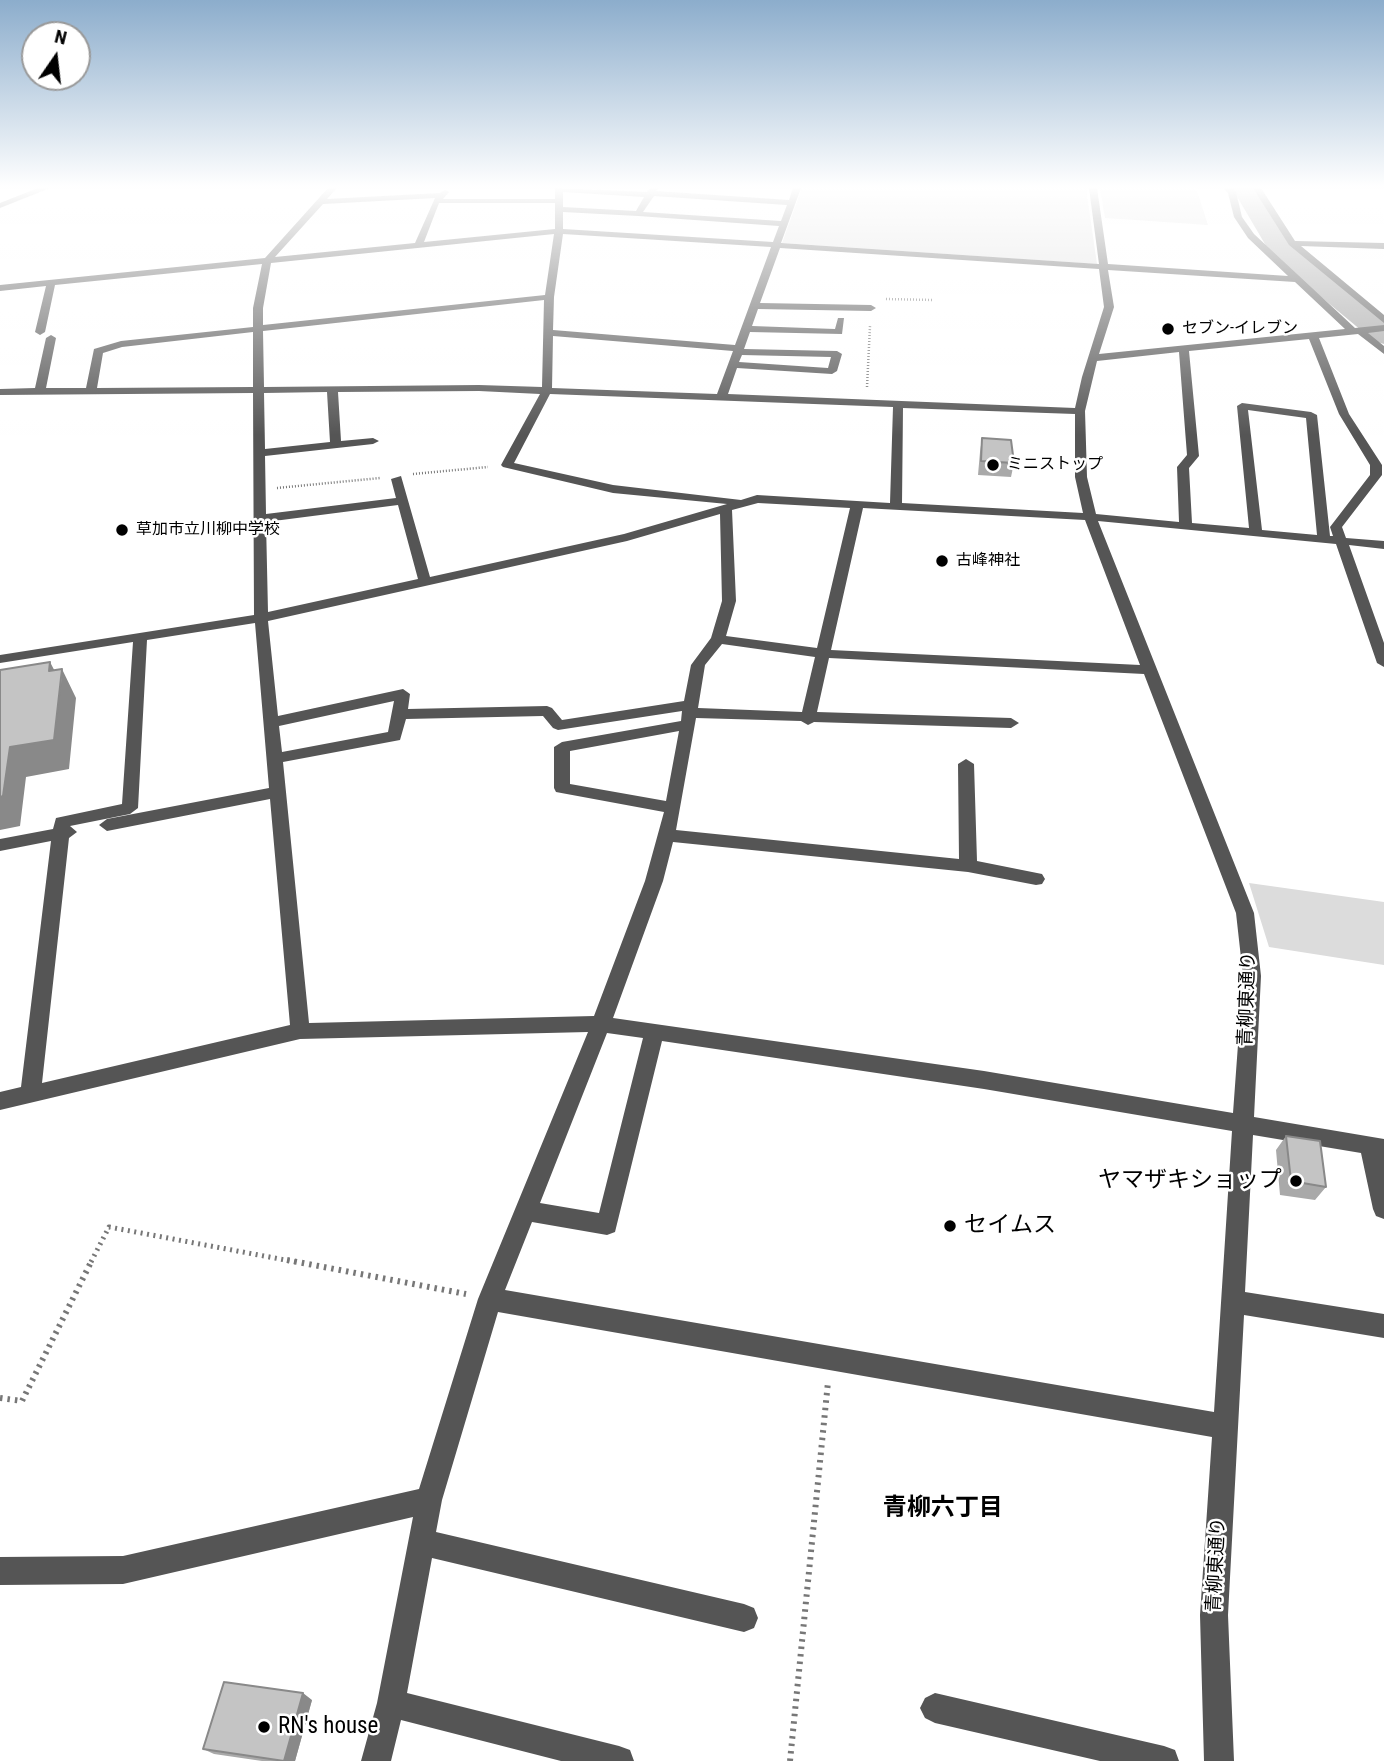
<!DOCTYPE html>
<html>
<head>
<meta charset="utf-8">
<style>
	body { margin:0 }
	#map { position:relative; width:1384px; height:1761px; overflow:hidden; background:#fff; font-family:"Roboto Condensed",sans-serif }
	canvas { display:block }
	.north { position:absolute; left:21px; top:21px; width:70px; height:70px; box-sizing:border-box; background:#fff; border:2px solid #999; border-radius:50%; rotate:14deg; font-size:19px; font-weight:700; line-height:28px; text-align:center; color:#000 }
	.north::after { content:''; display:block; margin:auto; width:24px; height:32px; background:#000; clip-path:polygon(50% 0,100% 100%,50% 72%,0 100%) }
</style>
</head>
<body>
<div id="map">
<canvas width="1384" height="1761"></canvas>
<div class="north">N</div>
</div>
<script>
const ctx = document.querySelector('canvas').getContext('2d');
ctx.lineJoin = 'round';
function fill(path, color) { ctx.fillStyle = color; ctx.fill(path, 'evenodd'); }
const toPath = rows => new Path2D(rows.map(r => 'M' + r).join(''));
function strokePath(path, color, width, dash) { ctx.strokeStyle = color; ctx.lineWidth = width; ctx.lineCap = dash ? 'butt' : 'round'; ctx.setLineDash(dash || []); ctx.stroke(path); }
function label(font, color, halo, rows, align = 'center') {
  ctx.font = font + ' "Roboto Condensed","Noto Sans JP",sans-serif'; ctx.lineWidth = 5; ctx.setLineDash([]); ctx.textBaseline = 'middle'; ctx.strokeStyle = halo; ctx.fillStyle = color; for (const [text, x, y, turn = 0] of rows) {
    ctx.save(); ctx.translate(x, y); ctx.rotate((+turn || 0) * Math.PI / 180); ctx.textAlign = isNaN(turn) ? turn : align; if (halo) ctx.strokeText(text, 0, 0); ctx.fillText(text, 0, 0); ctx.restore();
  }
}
const green = toPath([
	[802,188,1086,188,1097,264,782,243],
	[1100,188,1196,188,1208,225,1105,218],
	[1249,883,1384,902,1384,965,1269,947]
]);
const river = toPath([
	[1232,188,1256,188,1291,245,1384,320,1384,344,1374,341,1272,256,1232,188]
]);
const pathFar2 = toPath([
	[886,299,934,300],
	[867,387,870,326],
	[413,474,488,467],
	[277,488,380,478]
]);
const pathFar1 = toPath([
	[91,1262,109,1227,296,1262]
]);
const path = toPath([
	[287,1260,466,1294],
	[0,1398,22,1401,92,1260],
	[790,1761,828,1382]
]);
const minor = toPath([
	[38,188,50,188,0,208,0,203,38,188],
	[328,188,337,188,327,199,440,193,445,190,449,192,443,199,555,199,555,188,647,192,650,188,658,188,656,191,789,200,793,188,801,188,781,243,1099,264,1089,188,1097,188,1108,264,1288,276,1248,238,1234,217,1228,193,1223,188,1232,188,1236,192,1242,217,1254,234,1355,328,1384,325,1384,331,1368,333,1384,346,1384,354,1358,334,1319,338,1349,414,1382,465,1382,475,1342,527,1346,538,1384,541,1384,549,1349,545,1384,643,1384,667,1377,663,1336,544,1098,521,1254,913,1261,976,1254,1117,1384,1139,1384,1219,1376,1216,1373,1209,1361,1153,1253,1135,1245,1292,1384,1314,1384,1338,1244,1315,1228,1615,1234,1761,1204,1761,1200,1615,1212,1437,498,1312,442,1500,436,1532,744,1604,754,1608,758,1618,754,1628,744,1632,432,1558,407,1693,619,1746,630,1750,634,1761,561,1761,401,1720,391,1761,361,1761,377,1703,413,1517,123,1584,0,1585,0,1557,123,1556,419,1489,478,1299,588,1032,300,1039,0,1110,0,1092,21,1087,51,841,0,851,0,839,53,829,56,818,122,804,133,642,0,663,0,655,254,615,253,393,0,395,0,389,35,388,46,338,51,335,56,338,46,388,86,388,94,349,121,341,253,327,253,308,262,264,55,285,45,332,40,335,35,332,46,286,0,291,0,285,265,258,328,188],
	[563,192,644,197,636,211,563,207,563,192],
	[654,196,787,205,781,221,643,212,654,196],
	[435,198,415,243,275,257,323,204,435,198],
	[439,203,555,203,555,229,424,242,439,203],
	[563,212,638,216,779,226,773,242,563,229,563,212],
	[554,234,545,295,263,325,263,308,271,263,554,234],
	[563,234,771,247,735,345,553,330,554,297,563,234],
	[780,248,1099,269,1104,307,1082,377,1075,408,728,394,737,368,832,374,837,371,842,354,837,351,744,349,750,332,842,334,844,318,838,318,835,329,752,326,758,309,871,311,876,308,871,305,760,303,780,248],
	[1108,270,1295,282,1345,329,1099,354,1114,307,1108,270],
	[544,300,542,387,479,385,264,387,263,331,544,300],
	[253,332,253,387,97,388,103,353,122,347,253,332],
	[553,336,733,351,717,394,552,388,553,336],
	[1309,339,1339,414,1370,465,1370,475,1330,527,1333,536,1330,536,1317,415,1311,412,1242,403,1237,406,1249,528,1192,523,1189,468,1199,456,1189,351,1309,339],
	[1179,352,1187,455,1177,467,1179,522,1096,514,1087,477,1085,411,1097,361,1179,352],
	[742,355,831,357,828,368,739,362,742,355],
	[479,391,540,394,501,465,503,467,613,493,727,504,624,534,430,577,401,476,391,479,396,498,266,514,265,456,373,444,379,441,373,438,341,441,338,392,479,391],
	[327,392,330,442,265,449,264,393,327,392],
	[550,394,893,407,890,503,757,495,741,500,613,485,514,463,550,394],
	[903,408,1075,414,1075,477,1083,513,902,503,903,408],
	[1248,410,1306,418,1317,535,1262,530,1248,410],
	[758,503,850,508,817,648,726,636,736,601,732,510,758,503],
	[398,505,418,579,268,612,266,522,398,505],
	[863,508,1085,520,1140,665,831,650,863,508],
	[720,514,722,601,711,638,691,665,684,701,562,720,552,708,547,706,408,709,410,694,403,689,278,716,268,621,627,541,720,514],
	[255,623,269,788,107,819,99,825,107,831,270,799,290,1025,42,1083,69,838,77,832,70,826,130,814,138,808,147,640,255,623],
	[722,644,815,657,802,712,698,708,705,665,722,644],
	[829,658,1144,674,1236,913,1243,976,1233,1113,984,1071,613,1018,663,881,673,842,968,872,1036,885,1042,884,1045,879,1042,874,977,861,974,764,966,759,958,764,959,859,676,830,696,718,801,721,808,725,814,722,1011,728,1019,723,1011,718,817,712,829,658],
	[394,701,388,732,282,752,279,726,394,701],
	[682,711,681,721,562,742,554,747,554,788,556,792,664,812,645,881,594,1016,309,1023,283,762,400,740,406,719,543,716,553,728,558,730,682,711],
	[679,731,666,801,570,784,570,751,679,731],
	[607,1033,643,1038,599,1213,540,1203,607,1033],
	[662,1041,984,1089,1232,1131,1214,1412,505,1290,532,1222,607,1235,615,1232,662,1041],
	[1253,188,1261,188,1295,241,1384,243,1384,249,1301,246,1384,315,1384,323,1289,245,1253,188],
	[935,1693,1164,1746,1175,1750,1179,1761,1100,1761,935,1723,925,1718,920,1708,925,1698,935,1693]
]);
const wall = toPath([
	[982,438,1014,463,1011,477,978,475,980,452],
	[1286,1136,1326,1187,1315,1200,1280,1195,1276,1150],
	[312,1700,295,1761,262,1761,214,1754,203,1749]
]);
const shadedWall = toPath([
	[50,662,61,683,62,669,76,698,69,769,26,777,20,826,0,830,0,797,10,747,49,671],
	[303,1693,312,1700,295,1761,284,1761]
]);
const building = toPath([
	[982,438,1011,440,1014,463,981,461,982,438],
	[50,662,49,671,62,669,54,740,10,747,3,796,0,797,0,670,50,662],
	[1286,1136,1320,1141,1326,1187,1291,1181,1286,1136],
	[224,1682,303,1693,284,1761,203,1749,224,1682]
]);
const markers = [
	[1168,329,7,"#000"],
	[993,465,7,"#000"],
	[122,530,7,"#000"],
	[942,561,7,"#000"],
	[1296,1181,7,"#000"],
	[950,1226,7,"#000"],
	[264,1727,7,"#000"]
];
const farPoinames = [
	["セブン-イレブン",1182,329],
	["ミニストップ",1007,465],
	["草加市立川柳中学校",136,530],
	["古峰神社",956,561]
];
const streetNames = [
	["青柳東通り",1248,999,-88],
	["青柳東通り",1217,1565,-87]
];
const nearPoinames = [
	["ヤマザキショップ",1282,1181,"right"],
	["セイムス",964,1226],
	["RN's house",278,1727]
];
const nearNeighbourhoodnames = [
	["青柳六丁目",943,1509]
];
fill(green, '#dcdcdc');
fill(river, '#a3a3a3');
strokePath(pathFar2, '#777', 2.5, [1, 2]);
strokePath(pathFar1, '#777', 5, [2, 4.5]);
strokePath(path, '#777', 6, [2.5, 5]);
fill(minor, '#555');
fill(wall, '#a9a9a9');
fill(shadedWall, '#898989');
fill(building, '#c4c4c4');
strokePath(building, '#898989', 2);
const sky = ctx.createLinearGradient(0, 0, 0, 435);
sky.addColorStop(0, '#8cadcc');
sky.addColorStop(0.43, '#fff');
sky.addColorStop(1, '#ffffff00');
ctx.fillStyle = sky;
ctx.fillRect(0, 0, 1384, 435);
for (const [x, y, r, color] of markers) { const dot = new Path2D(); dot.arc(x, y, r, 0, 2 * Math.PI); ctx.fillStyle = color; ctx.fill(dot); strokePath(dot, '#fff', 2.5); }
label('16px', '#000', '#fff', farPoinames, 'left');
label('19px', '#000', '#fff', streetNames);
label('23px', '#000', '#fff', nearPoinames, 'left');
label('bold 24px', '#000', '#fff', nearNeighbourhoodnames);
</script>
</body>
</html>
